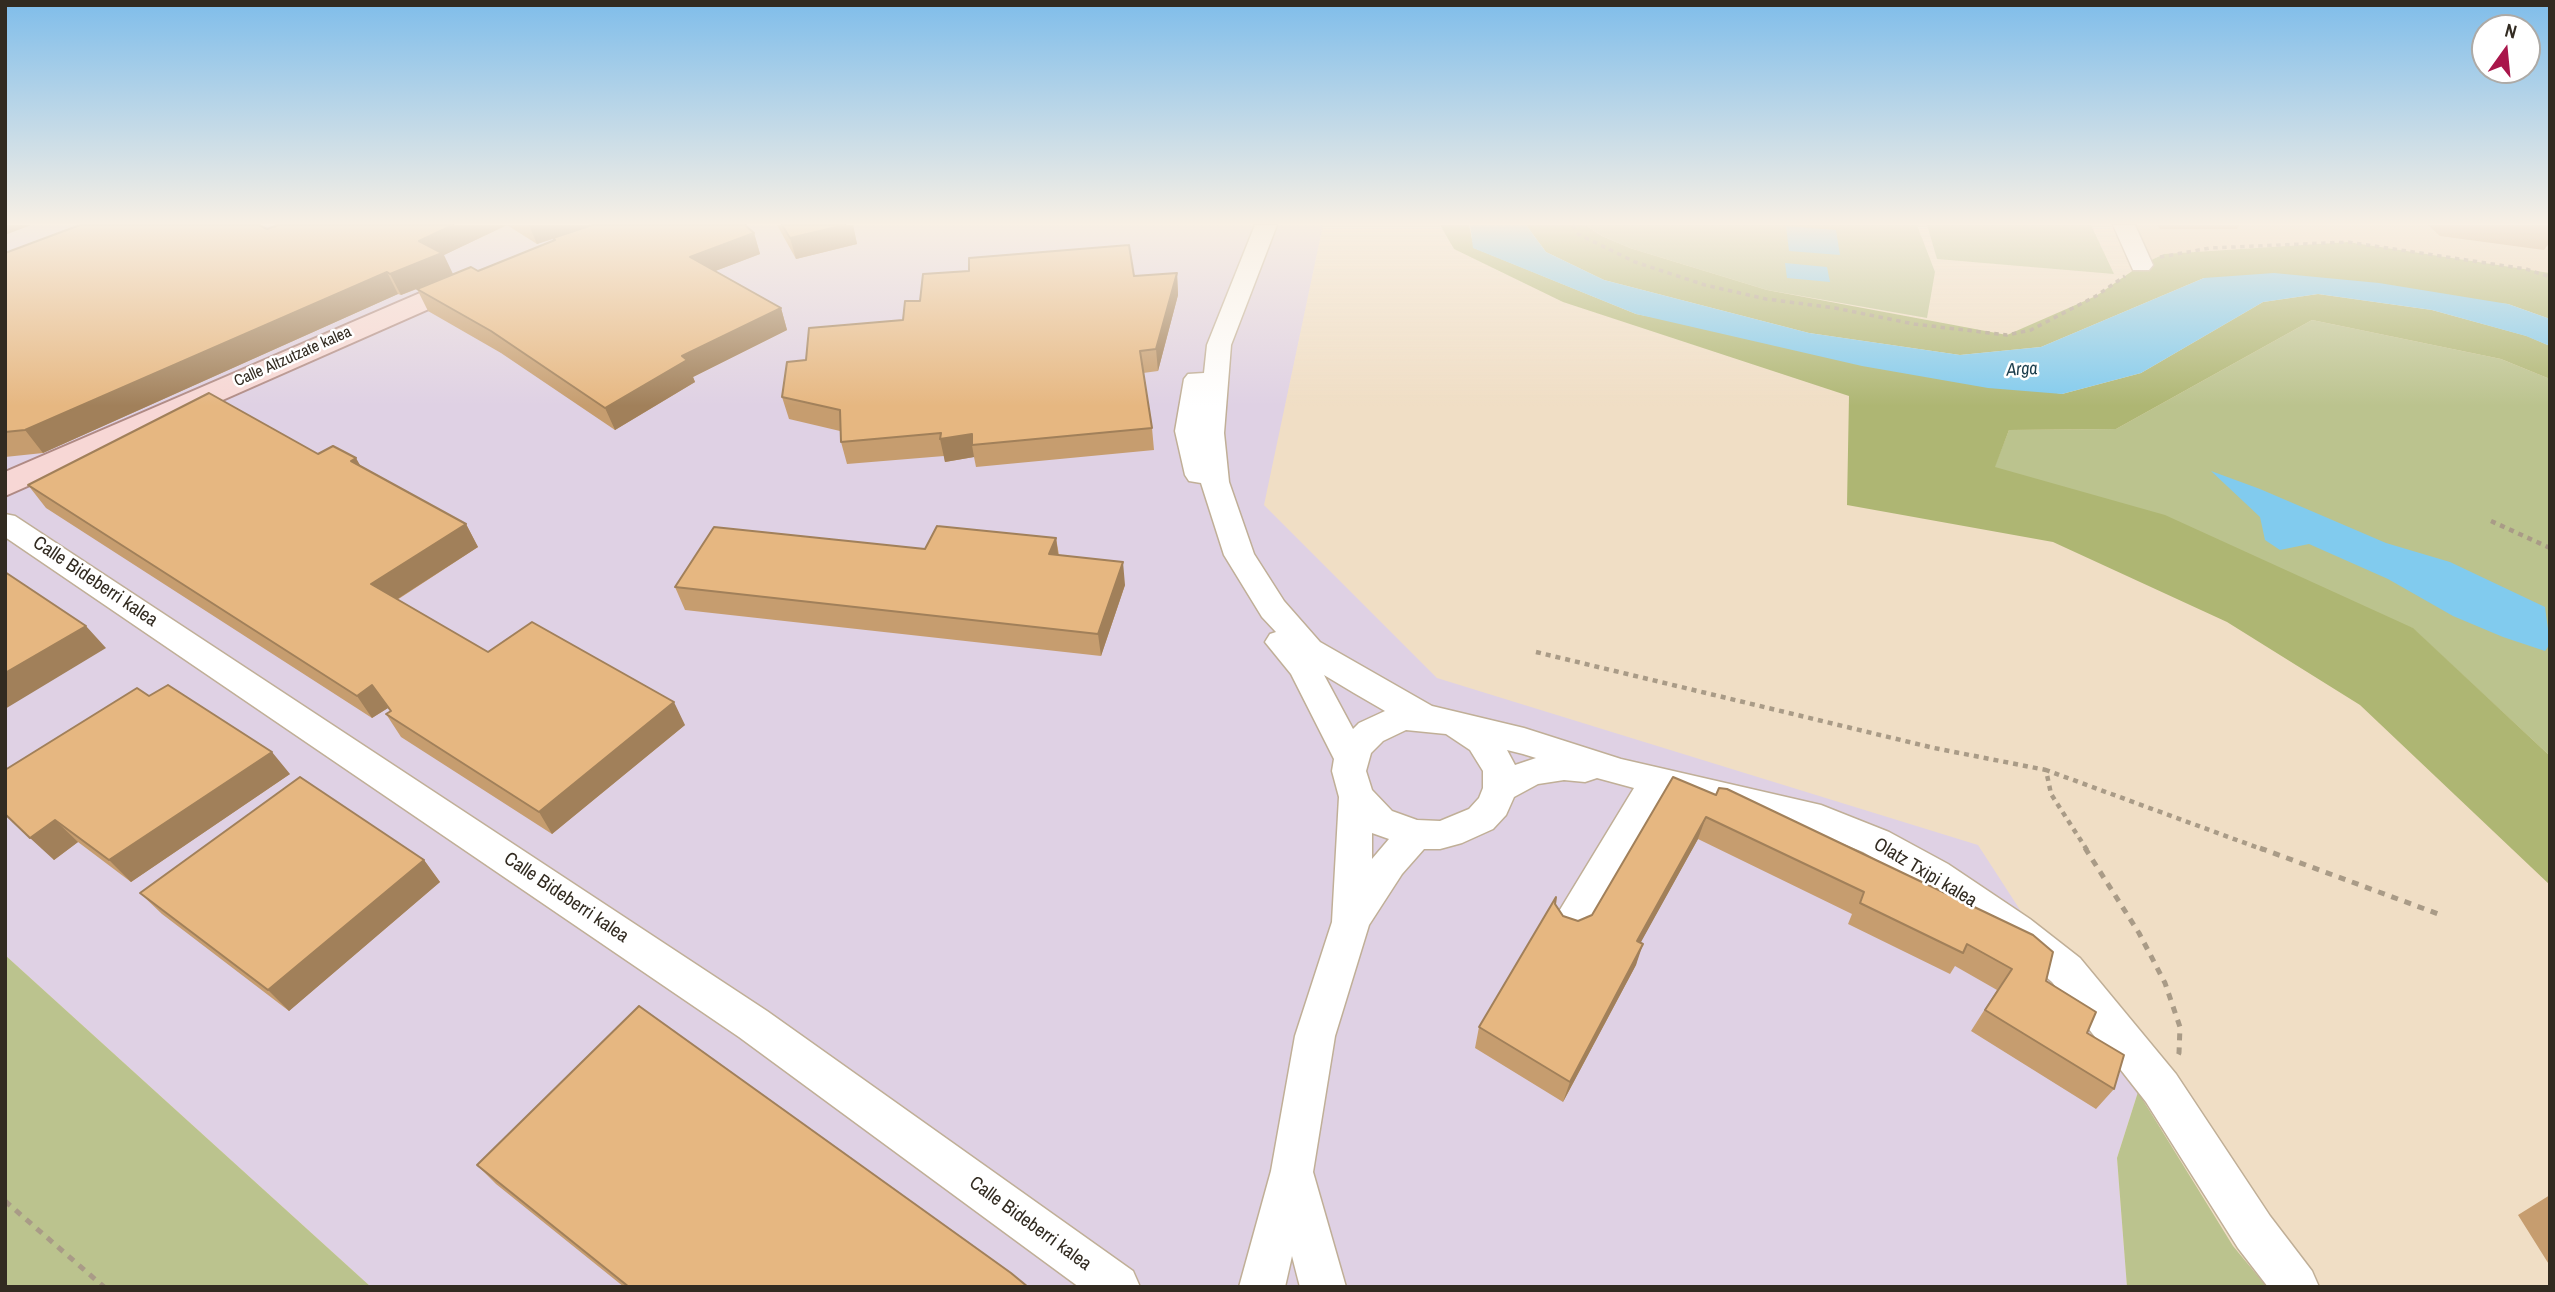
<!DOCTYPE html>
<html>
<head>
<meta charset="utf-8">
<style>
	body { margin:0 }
	#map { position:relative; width:2555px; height:1292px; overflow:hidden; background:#f0dec5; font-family:"Archivo Narrow",sans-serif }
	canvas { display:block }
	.frame { position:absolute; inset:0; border:7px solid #322b21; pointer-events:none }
	.north { position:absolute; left:2471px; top:14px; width:70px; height:70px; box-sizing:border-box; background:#fff; border:2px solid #adaaa6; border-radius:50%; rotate:15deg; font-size:19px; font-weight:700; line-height:28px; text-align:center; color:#322b21 }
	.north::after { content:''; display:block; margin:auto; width:24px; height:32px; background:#a9164b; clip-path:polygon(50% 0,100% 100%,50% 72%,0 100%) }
</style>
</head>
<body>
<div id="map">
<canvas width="2555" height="1292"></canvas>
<div class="frame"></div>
<div class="north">N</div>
</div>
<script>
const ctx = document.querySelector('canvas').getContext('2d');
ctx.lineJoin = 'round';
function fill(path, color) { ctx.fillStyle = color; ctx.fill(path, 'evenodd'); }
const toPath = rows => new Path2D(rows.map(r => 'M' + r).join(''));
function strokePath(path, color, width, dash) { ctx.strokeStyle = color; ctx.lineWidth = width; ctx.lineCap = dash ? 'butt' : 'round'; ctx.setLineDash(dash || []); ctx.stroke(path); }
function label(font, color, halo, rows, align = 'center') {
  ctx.font = font + ' "Archivo Narrow",sans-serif'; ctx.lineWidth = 5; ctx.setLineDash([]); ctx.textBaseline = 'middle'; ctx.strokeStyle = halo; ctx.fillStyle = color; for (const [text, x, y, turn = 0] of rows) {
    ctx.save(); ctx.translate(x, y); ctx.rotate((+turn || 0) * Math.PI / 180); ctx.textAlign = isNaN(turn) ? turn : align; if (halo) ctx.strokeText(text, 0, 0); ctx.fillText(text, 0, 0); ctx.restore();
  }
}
const built = toPath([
	[2124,225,2518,225,2550,251,2550,273,2348,242,2164,254,2141,265]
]);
const industrial = toPath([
	[5,225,1323,225,1264,505,1437,678,1978,845,2138,1092,2117,1158,2127,1287,371,1287,5,955]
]);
const green = toPath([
	[1585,225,1917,225,1935,272,1927,318,1767,290,1630,248,1602,236],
	[1927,225,2091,225,2114,274,1937,259],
	[2312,320,2501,359,2550,379,2550,756,2412,628,1994,468,2009,430,2116,429],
	[5,955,371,1287,5,1287],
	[2138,1092,2233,1246,2267,1287,2127,1287,2117,1158]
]);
const forest = toPath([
	[1440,225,1469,225,1474,248,1636,314,2062,394,2141,373,2263,302,2318,294,2432,310,2527,336,2550,346,2550,379,2501,359,2312,320,2116,429,2009,430,1995,467,2165,515,2413,628,2550,756,2550,885,2360,705,2227,622,2053,542,1847,505,1849,396,1563,302,1454,249],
	[1526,225,1585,225,1602,236,1630,248,1767,290,2007,335,2096,296,2141,265,2164,254,2348,242,2550,273,2550,319,2508,304,2204,278,2041,347,1960,355,1809,333,1604,280,1546,252]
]);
const water = toPath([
	[1470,225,1526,225,1546,252,1604,280,1809,333,1960,355,2041,347,2204,278,2274,273,2379,283,2508,304,2550,319,2550,346,2526,336,2432,310,2318,294,2263,302,2141,373,2062,394,1988,388,1862,366,1636,314,1473,248],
	[1786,226,1836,230,1840,255,1789,251],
	[1785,263,1827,267,1830,282,1787,278],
	[2211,471,2260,489,2386,543,2450,562,2545,607,2550,644,2545,651,2503,637,2453,616,2388,579,2309,544,2280,550,2265,540,2260,517]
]);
const pathFar2 = toPath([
	[1573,225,1578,234,1635,262,1705,285,1766,299,1835,308,1914,324,2007,335,2031,330,2096,296,2125,276],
	[2160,257,2210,248,2348,242,2526,269,2550,277]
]);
const pathFar1 = toPath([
	[2491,521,2550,548],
	[1536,652,1934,748,2046,770],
	[2087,850,2051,794,2046,770,2264,850]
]);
const path = toPath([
	[2085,848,2139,933,2165,983,2180,1027,2179,1053,2176,1059],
	[2260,848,2441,915],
	[5,1201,104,1287]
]);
const minor = toPath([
	[1255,225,1277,225,1231,345,1224,433,1229,482,1254,554,1284,601,1320,642,1432,706,1524,728,1621,759,1821,805,1889,832,1948,864,2030,919,2080,958,2176,1074,2270,1216,2312,1271,2319,1287,2268,1287,2238,1248,2146,1102,2052,982,2004,941,1922,886,1863,852,1815,832,1665,796,1584,935,1571,940,1558,935,1552,924,1558,913,1634,788,1597,778,1585,782,1564,780,1538,784,1514,797,1506,815,1493,829,1462,843,1440,849,1424,849,1402,874,1369,925,1335,1036,1313,1172,1346,1287,1300,1287,1292,1256,1285,1287,1239,1287,1271,1171,1295,1036,1332,922,1339,797,1332,771,1334,759,1291,674,1265,642,1270,634,1276,632,1262,617,1224,555,1201,483,1189,481,1185,475,1175,431,1184,379,1188,374,1204,373,1207,345,1255,225],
	[1324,675,1354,693,1385,711,1359,723,1353,729,1324,675],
	[1406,730,1446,734,1470,750,1483,771,1483,788,1479,798,1469,809,1440,821,1417,820,1392,811,1372,790,1366,771,1371,753,1383,741,1406,730],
	[1507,750,1523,754,1536,758,1515,765,1507,750],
	[1372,833,1389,839,1372,859,1372,833],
	[2113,225,2135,225,2153,265,2149,270,2133,270,2113,225],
	[5,514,15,516,767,1011,1133,1271,1140,1287,1079,1287,739,1037,5,537,5,514]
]);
const major = toPath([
	[471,271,481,274,485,280,481,286,5,496,5,472,471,271]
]);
const wall = toPath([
	[278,225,592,225,754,233,760,254,715,271,781,308,787,330,693,377,695,382,615,430,501,353,428,311,417,289,401,295,398,294,43,453,5,457,5,253,267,229],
	[507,225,537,244,553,239,554,241,478,271,417,289,444,255],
	[777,225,853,225,857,244,796,259],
	[2157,225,2239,225,2237,229,2160,229],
	[2428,225,2550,225,2550,242,2544,250,2440,236],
	[1177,273,1178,295,1158,371,1143,373,1152,428,1154,450,976,467,974,457,945,462,944,456,847,464,841,442,840,431,789,419,782,397,806,360,903,320,920,301,1134,276],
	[318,454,361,466,466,524,478,547,397,600,488,652,685,725,552,834,401,737,386,714,390,711,388,708,372,718,46,508,28,485],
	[1056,538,1059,555,1125,585,1101,656,685,610,675,587,925,549],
	[5,770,290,774,131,882,78,842,54,860],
	[1673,777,2046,981,2087,1033,2114,1089,2096,1109,1971,1031,1997,990,1955,966,1950,974,1848,924,1852,914,1698,839,1640,943,1636,965,1563,1102,1475,1048,1479,1027,1555,904,1563,916,1578,921,1592,915],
	[424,860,440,882,289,1011,162,914,140,893],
	[477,1165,1028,1287,624,1287,496,1184],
	[2550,1195,2550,1266,2518,1215]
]);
const shadedWall = toPath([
	[5,225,31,225,5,235],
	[453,225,507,225,444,255,453,274,401,295,390,274,419,241],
	[529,225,592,225,537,244],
	[845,225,853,225,857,244,796,259,790,238],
	[754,233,760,254,697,278,690,257],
	[387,272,398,294,43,453,25,430],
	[1177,273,1178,295,1158,371,1156,349],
	[781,308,787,330,693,377,695,382,615,430,605,408,682,356],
	[972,434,972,445,974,457,945,462,940,439],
	[356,458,369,481,351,461],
	[466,524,478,547,385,607,371,584],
	[1056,538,1059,561,1049,554],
	[1123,562,1125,585,1101,656,1098,634],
	[86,626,106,648,5,709,5,673],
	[372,685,388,708,372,718,357,696],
	[674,702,685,725,552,834,539,812],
	[272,752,290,774,131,882,109,860],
	[1706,817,1698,839,1630,962,1637,941],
	[55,820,78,842,54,860,30,838],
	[424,860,440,882,289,1011,268,990],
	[1643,944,1636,965,1563,1102,1570,1082]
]);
const building = toPath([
	[80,225,259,225,267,229,278,225,453,225,419,241,442,253,390,274,387,272,25,430,5,432,5,253,80,225],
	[592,225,745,225,754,233,690,257,781,308,682,356,687,360,605,408,491,331,417,289,471,267,478,271,555,240,553,238,592,225],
	[782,225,845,225,790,238,782,225],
	[1129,245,1134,276,1177,273,1156,349,1140,351,1152,428,972,445,972,434,940,439,941,433,841,442,840,410,782,397,787,362,806,360,809,328,903,320,905,301,920,301,923,274,969,271,969,258,1129,245],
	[209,393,318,454,333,446,356,458,351,461,466,524,371,584,488,652,532,622,674,702,539,812,386,714,391,711,372,685,357,696,28,485,209,393],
	[937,526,1056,538,1049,554,1123,562,1098,634,675,587,714,527,925,549,937,526],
	[5,572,86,626,5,673,5,572],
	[168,685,272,752,109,860,55,820,30,838,5,814,5,770,137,688,149,696,168,685],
	[300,777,424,860,268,990,140,893,300,777],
	[1673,777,1716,795,1719,788,1727,789,2033,935,2053,952,2046,981,2096,1012,2087,1033,2124,1055,2114,1089,1985,1010,2012,969,1967,944,1963,953,1860,903,1864,892,1706,817,1637,941,1643,944,1570,1082,1479,1027,1556,897,1555,904,1563,916,1578,921,1592,915,1673,777],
	[639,1006,1011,1273,1028,1287,629,1287,477,1165,639,1006]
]);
const farStreetnames = [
	["Calle Altzutzate kalea",293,357,-24]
];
const farWaternames = [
	["Arga",2022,370,-3]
];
const streetNames = [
	["Calle Bideberri kalea",95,582,34],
	["Olatz Txipi kalea",1925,873,31],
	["Calle Bideberri kalea",566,898,34],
	["Calle Bideberri kalea",1030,1224,36]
];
fill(built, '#ecd5b5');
fill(industrial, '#dfd1e4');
fill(green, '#bbc38e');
fill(forest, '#aeb673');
fill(water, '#81cbee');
strokePath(minor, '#c0af97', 3);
strokePath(major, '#af8a84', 4);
strokePath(pathFar2, '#a99b87', 3.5, [4.5, 4.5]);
strokePath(pathFar1, '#a99b87', 4.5, [5, 5]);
strokePath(path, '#a99b87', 5, [7, 7]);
fill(minor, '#fff');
fill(major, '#f7d7d5');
fill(wall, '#c69d6f');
fill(shadedWall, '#a1805a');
fill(building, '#e6b781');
strokePath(building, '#a1805a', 2);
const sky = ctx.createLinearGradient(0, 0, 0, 406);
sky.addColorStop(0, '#7fbdea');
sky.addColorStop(0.55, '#f8f0e5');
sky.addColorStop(1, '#f8f0e500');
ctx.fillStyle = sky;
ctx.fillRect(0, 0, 2555, 406);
label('16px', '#322b21', '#fff', farStreetnames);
label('italic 18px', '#1b3d4c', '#fff', farWaternames);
label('19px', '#322b21', '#fff', streetNames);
</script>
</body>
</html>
